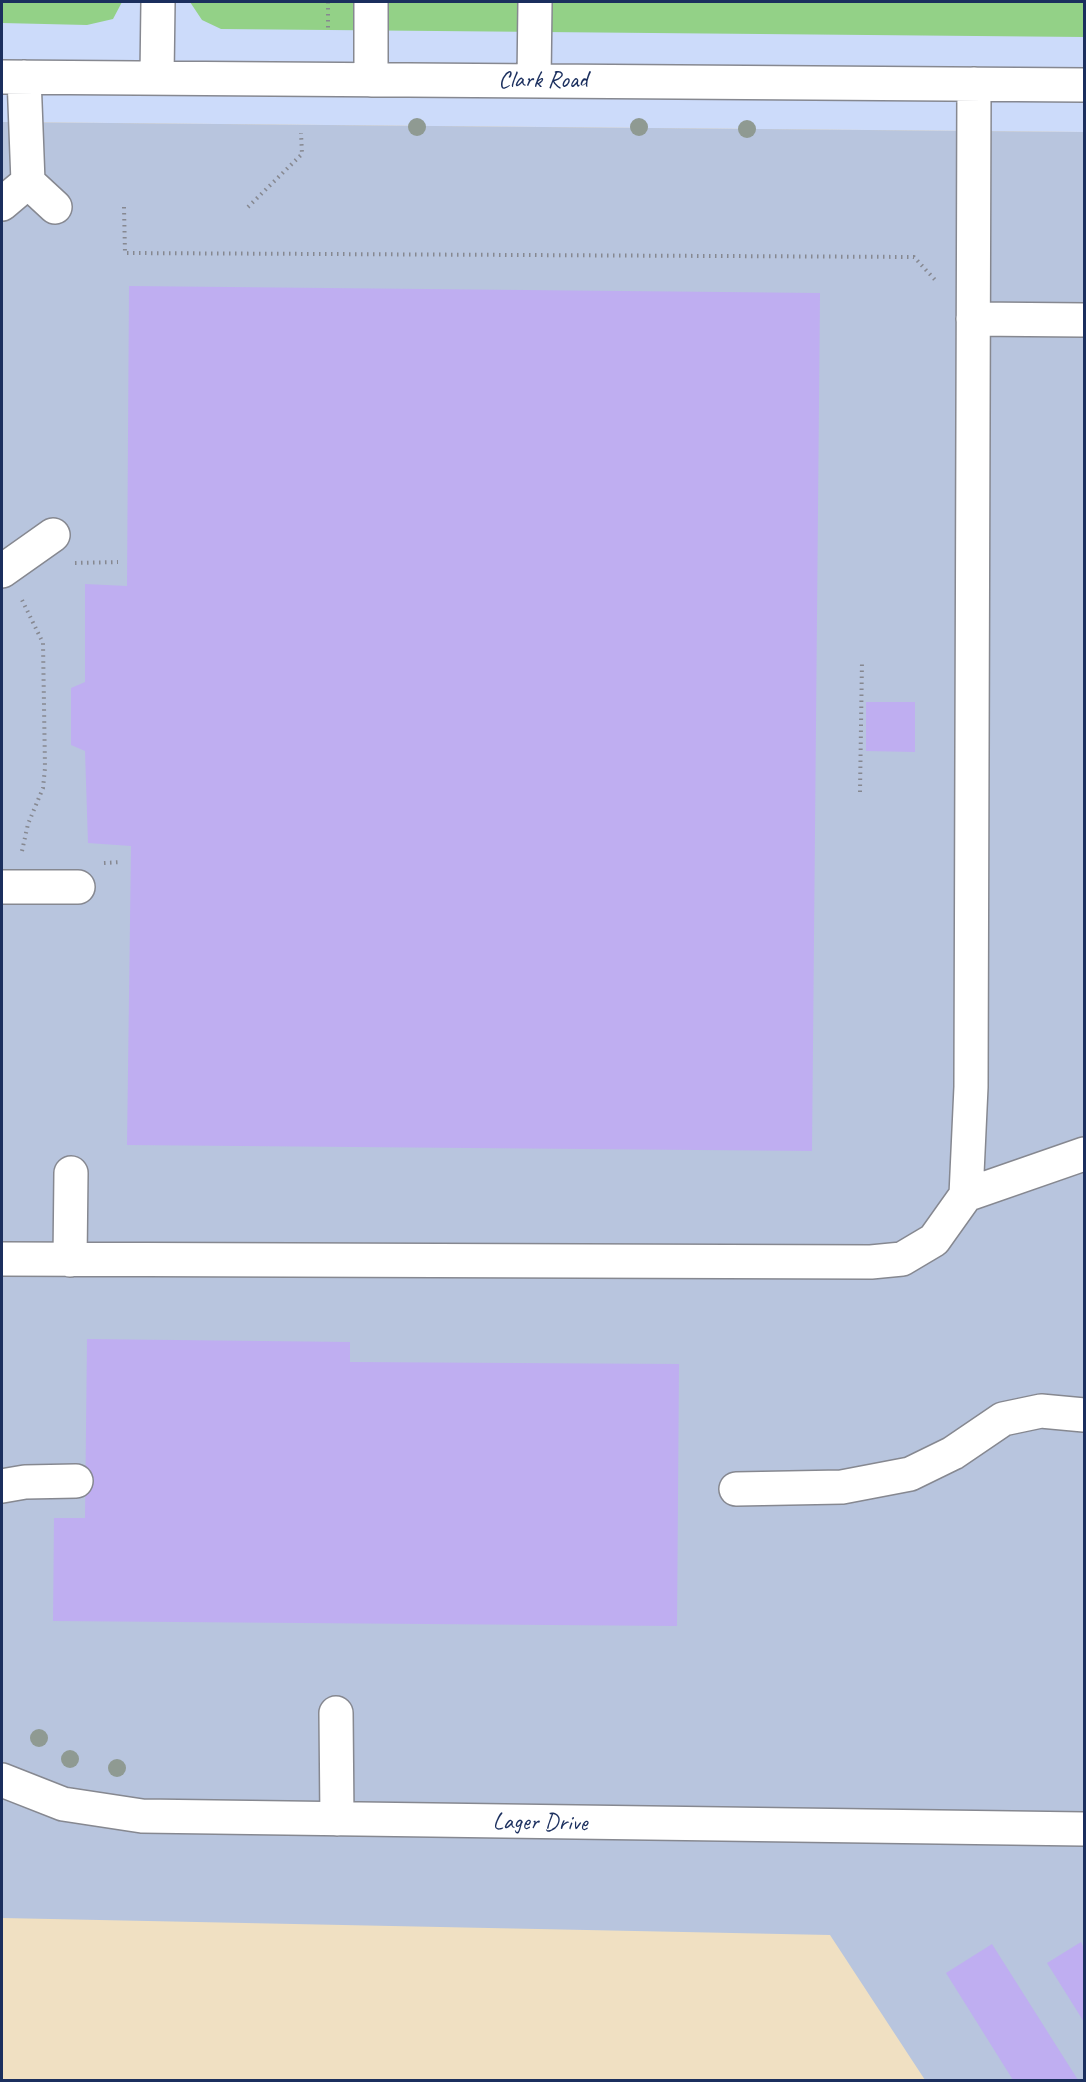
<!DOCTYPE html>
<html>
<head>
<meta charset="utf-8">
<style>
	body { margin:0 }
	#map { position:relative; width:1086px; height:2082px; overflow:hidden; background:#f0e0c2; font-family:Caveat,sans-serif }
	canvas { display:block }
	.frame { position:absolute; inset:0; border:3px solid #1b2f5e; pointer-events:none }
</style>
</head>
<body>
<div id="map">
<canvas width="1086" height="2082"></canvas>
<div class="frame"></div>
</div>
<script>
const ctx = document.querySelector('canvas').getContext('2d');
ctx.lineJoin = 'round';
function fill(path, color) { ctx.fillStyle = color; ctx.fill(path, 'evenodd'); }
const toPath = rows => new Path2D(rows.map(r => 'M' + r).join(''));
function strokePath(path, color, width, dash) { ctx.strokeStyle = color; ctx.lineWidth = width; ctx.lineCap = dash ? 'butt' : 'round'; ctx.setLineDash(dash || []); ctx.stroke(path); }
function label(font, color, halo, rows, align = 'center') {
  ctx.font = font + ' Caveat,sans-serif'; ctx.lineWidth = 4.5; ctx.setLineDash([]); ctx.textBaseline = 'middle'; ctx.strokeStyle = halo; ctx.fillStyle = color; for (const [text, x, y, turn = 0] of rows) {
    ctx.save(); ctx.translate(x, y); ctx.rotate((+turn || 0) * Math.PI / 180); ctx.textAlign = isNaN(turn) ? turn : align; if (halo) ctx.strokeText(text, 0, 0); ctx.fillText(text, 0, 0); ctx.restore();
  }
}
const built = toPath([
	[2,2,1084,2,1084,132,2,122]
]);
const industrial = toPath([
	[2,122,1084,132,1084,2080,925,2080,830,1935,2,1918]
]);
const green = toPath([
	[2,2,122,2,113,19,87,25,2,23],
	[190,2,1084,2,1084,37,221,29,202,20]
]);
const building = toPath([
	[129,286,820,293,812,1151,127,1145,131,846,88,843,85,751,71,745,71,688,85,682,85,584,127,586],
	[866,702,915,702,915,752,866,751],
	[87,1339,350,1342,350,1362,679,1364,677,1626,53,1621,54,1518,85,1518],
	[1081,1942,1084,1948,1084,2022,1047,1963],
	[992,1944,1078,2080,1013,2080,946,1973]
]);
const path = toPath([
	[328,2,328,29],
	[124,207,125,253,914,257,937,282],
	[248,207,302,154,301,133],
	[75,563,118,562],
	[860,792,862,661],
	[22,851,28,824,43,788,45,768,43,643,22,600],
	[104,863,121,862]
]);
const minor = toPath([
	[371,2,371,80],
	[157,76,158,2],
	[2,77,1084,85],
	[24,77,28,182,55,207],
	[534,81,535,2],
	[2,204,28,182],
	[973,319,1084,320],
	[2,571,53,535],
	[2,887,78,887],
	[966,1195,1084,1154],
	[2,1259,871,1262,902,1259,934,1240,966,1195,971,1087,974,84],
	[70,1260,71,1173],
	[2,1486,25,1482,76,1481],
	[736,1489,842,1487,910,1474,953,1453,1003,1419,1041,1411,1084,1415],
	[336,1713,337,1819],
	[2,1780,63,1804,142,1816,1084,1829]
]);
const trees = [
	[417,127],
	[639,127],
	[747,129],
	[39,1738],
	[70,1759],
	[117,1768]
];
const streetNames = [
	["Clark Road",543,81],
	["Lager Drive",540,1823,1]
];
fill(built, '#ccdbfa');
fill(industrial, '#b8c5de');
fill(green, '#93d187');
fill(building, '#bfaef1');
strokePath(minor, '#868890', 36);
strokePath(path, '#868890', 4, [1.5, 4.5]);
strokePath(minor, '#fff', 33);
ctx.fillStyle = '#8f9a92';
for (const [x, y] of trees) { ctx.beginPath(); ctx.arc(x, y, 9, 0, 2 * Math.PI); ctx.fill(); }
label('24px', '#1b2f5e', '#fff', streetNames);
</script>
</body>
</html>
